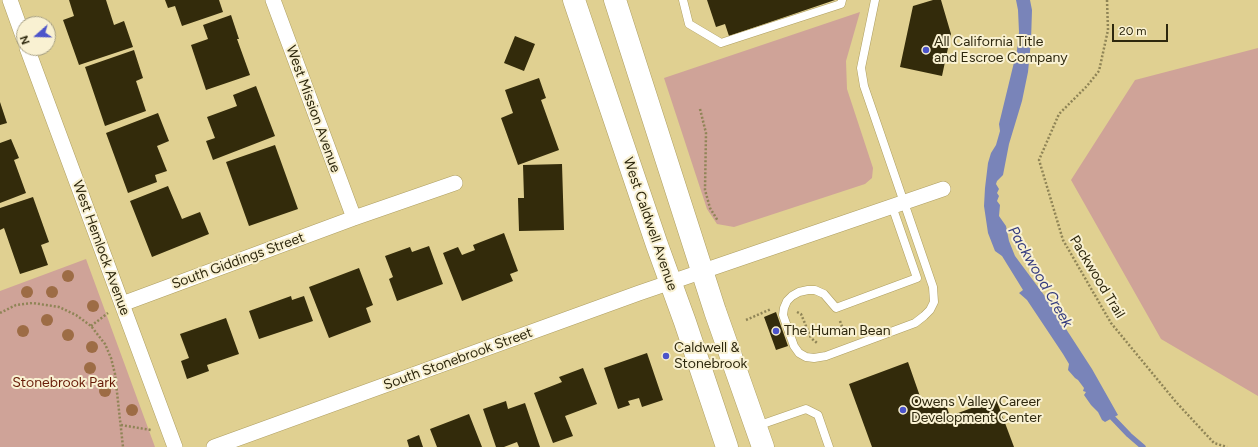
<!DOCTYPE html>
<html>
<head>
<meta charset="utf-8">
<style>
	body { margin:0 }
	#map { position:relative; width:1258px; height:447px; overflow:hidden; background:#e0d091; font-family:Figtree,sans-serif }
	canvas { display:block }
	.north { position:absolute; left:16px; top:16px; width:40px; height:40px; box-sizing:border-box; background:#f9f1d2; border:1px solid #a8a184; border-radius:50%; rotate:250deg; font-size:11px; font-weight:700; line-height:16px; text-align:center; color:#2e280e }
	.north::after { content:''; display:block; margin:auto; width:14px; height:18px; background:#4c54ca; clip-path:polygon(50% 0,100% 100%,50% 72%,0 100%) }
	.scale { position:absolute; left:1112px; top:24px; width:56px; height:18px; box-sizing:border-box; border:2px solid #2e280e; border-top:0; padding-left:5px; font-size:12px; line-height:14px; white-space:nowrap; color:#2e280e; -webkit-text-stroke:3px #f9f1d2; paint-order:stroke }
</style>
</head>
<body>
<div id="map">
<canvas width="1258" height="447"></canvas>
<div class="north">N</div>
<div class="scale">20 m</div>
</div>
<script>
const ctx = document.querySelector('canvas').getContext('2d');
ctx.lineJoin = 'round';
function fill(path, color) { ctx.fillStyle = color; ctx.fill(path, 'evenodd'); }
const toPath = rows => new Path2D(rows.map(r => 'M' + r).join(''));
function strokePath(path, color, width, dash) { ctx.strokeStyle = color; ctx.lineWidth = width; ctx.lineCap = dash ? 'butt' : 'round'; ctx.setLineDash(dash || []); ctx.stroke(path); }
function label(font, color, halo, rows, align = 'center') {
  ctx.font = font + ' Figtree,sans-serif'; ctx.lineWidth = 4; ctx.setLineDash([]); ctx.textBaseline = 'middle'; ctx.strokeStyle = halo; ctx.fillStyle = color; for (const [text, x, y, turn = 0] of rows) {
    ctx.save(); ctx.translate(x, y); ctx.rotate((+turn || 0) * Math.PI / 180); ctx.textAlign = isNaN(turn) ? turn : align; if (halo) ctx.strokeText(text, 0, 0); ctx.fillText(text, 0, 0); ctx.restore();
  }
}
const green = toPath([
	[860,12,846,61,847,89,873,168,872,178,865,184,734,227,717,224,707,209,664,78],
	[1258,48,1258,396,1161,339,1071,180,1135,80],
	[86,259,155,447,0,447,0,291]
]);
const water = toPath([
	[1016,0,1030,0,1032,10,1031,41,1028,72,1022,101,1009,144,1003,175,997,181,996,184,999,189,997,193,999,196,997,201,1000,205,999,216,1006,226,1009,241,1015,256,1044,295,1092,369,1118,415,1105,422,1102,420,1098,412,1091,405,1084,395,1086,392,1083,391,1084,388,1078,380,1075,378,1068,370,1069,364,1063,354,1027,300,1019,293,1023,290,1002,256,995,251,988,233,984,206,985,188,988,163,991,153,996,145,1000,131,999,124,1017,50,1019,32,1018,10]
]);
const stream = toPath([
	[1108,413,1129,435,1143,447]
]);
const building = toPath([
	[69,0,106,0,114,25,124,21,133,47,79,65,63,20,74,16],
	[165,0,219,0,223,12,182,26,175,6,168,8],
	[707,0,835,0,729,36,725,24,716,27],
	[933,0,941,0,951,34,942,76,900,67,913,6],
	[231,15,239,39,237,39,250,75,206,90,191,45,208,39,203,25],
	[515,36,535,44,524,71,504,63],
	[134,50,143,78,136,81,146,111,105,126,85,67],
	[539,78,546,98,541,100,559,150,518,165,501,118,513,113,505,90],
	[256,86,275,136,213,160,206,141,215,138,207,117,237,106,233,95],
	[0,102,7,123,0,125],
	[158,113,169,141,157,146,167,171,155,175,157,182,128,193,106,133],
	[11,139,19,158,14,160,26,193,0,203,0,143],
	[275,145,298,209,249,226,226,162],
	[562,164,564,230,519,231,518,198,524,198,523,165],
	[168,186,182,219,200,212,209,234,152,257,130,201],
	[33,197,49,242,41,245,48,265,20,274,4,228,0,230,0,208],
	[504,233,518,271,510,274,513,281,462,301,443,253,458,247,462,255,475,250,473,245],
	[429,246,443,284,397,301,389,279,393,277,385,256,410,247,412,252],
	[359,268,373,305,366,308,371,322,329,338,309,287],
	[291,296,292,300,304,296,313,321,259,339,249,311],
	[776,312,788,346,776,350,764,317],
	[226,318,239,354,207,365,209,371,187,379,181,361,189,358,180,334],
	[647,353,663,400,642,407,639,398,628,401,630,405,618,409,604,368],
	[908,362,923,405,943,397,950,416,996,399,1014,447,872,447,849,384],
	[583,368,597,404,565,416,573,436,553,443,534,393,562,382,559,377],
	[506,401,508,409,525,403,540,447,519,447,517,442,504,447,496,447,483,409],
	[469,414,482,447,437,447,430,429],
	[419,435,423,447,409,447,407,440]
]);
const path = toPath([
	[1107,0,1108,30,1099,71,1087,86,1059,114,1039,160,1063,240,1111,323,1176,402,1214,443,1227,447],
	[700,109,706,133,705,190,710,208,718,221],
	[797,312,801,314,811,338,817,343],
	[0,313,16,305,33,303,59,307,76,315,91,326,105,344,111,358,115,374,123,447],
	[746,320,771,309],
	[840,321,845,335],
	[91,326,108,313],
	[121,425,151,430]
]);
const service = toPath([
	[683,0,689,24,721,43,841,4,842,0],
	[875,0,861,68,864,86,933,287,934,302,930,310,924,316,915,323,826,356,814,358,806,357,799,353,794,346,783,315,784,308,787,301,792,296,799,292,808,290,815,290,824,294,836,308,917,278,892,206],
	[757,426,806,409,818,415,829,447]
]);
const minor = toPath([
	[10,0,24,39],
	[273,0,354,218],
	[27,48,175,447],
	[122,304,354,218,455,183],
	[214,447,639,293,943,189]
]);
const primary = toPath([
	[574,0,657,245,685,322,727,447],
	[615,0,715,311,763,447]
]);
const trees = [
	[68,276],
	[27,292],
	[52,292],
	[93,306],
	[47,320],
	[23,331],
	[68,335],
	[92,347],
	[90,368],
	[105,391],
	[132,410]
];
const markers = [
	[926,50,4,"#4c54ca"],
	[776,331,4,"#4c54ca"],
	[666,356,4,"#4c54ca"],
	[903,410,4,"#4c54ca"]
];
const poiNames = [
	["All California Title",934,42],
	["and Escroe Company",934,58],
	["The Human Bean",784,331],
	["Caldwell &",674,348],
	["Stonebrook",674,364],
	["Owens Valley Career",911,402],
	["Development Center",911,418]
];
const streetNames = [
	["West Mission Avenue",313,109,70],
	["West Caldwell Avenue",650,224,71],
	["West Hemlock Avenue",101,248,70],
	["South Giddings Street",238,261,-20],
	["Packwood Trail",1097,277,59],
	["South Stonebrook Street",458,359,-20]
];
const parkNames = [
	["Stonebrook Park",64,383]
];
const waterNames = [
	["Packwood Creek",1040,277,60]
];
fill(green, '#cfa398');
fill(water, '#7984b9');
strokePath(stream, '#7984b9', 5.5);
fill(building, '#332b0b');
strokePath(service, '#ae9e61', 9);
strokePath(minor, '#ae9e61', 16);
strokePath(primary, '#ae9e61', 23);
strokePath(path, '#8f8456', 2.5, [2, 2]);
strokePath(service, '#fff', 8);
strokePath(minor, '#fff', 15);
strokePath(primary, '#fff', 22);
ctx.fillStyle = '#9d6c45';
for (const [x, y] of trees) { ctx.beginPath(); ctx.arc(x, y, 6, 0, 2 * Math.PI); ctx.fill(); }
for (const [x, y, r, color] of markers) { const dot = new Path2D(); dot.arc(x, y, r, 0, 2 * Math.PI); ctx.fillStyle = color; ctx.fill(dot); strokePath(dot, '#f9f1d2', 1.5); }
label('14px', '#2e280e', '#f9f1d2', poiNames, 'left');
label('14px', '#2e280e', '#f9f1d2', streetNames);
label('14px', '#671b07', '#f9f1d2', parkNames);
label('italic 15px', '#353c7f', '#f9f1d2', waterNames);
</script>
</body>
</html>
